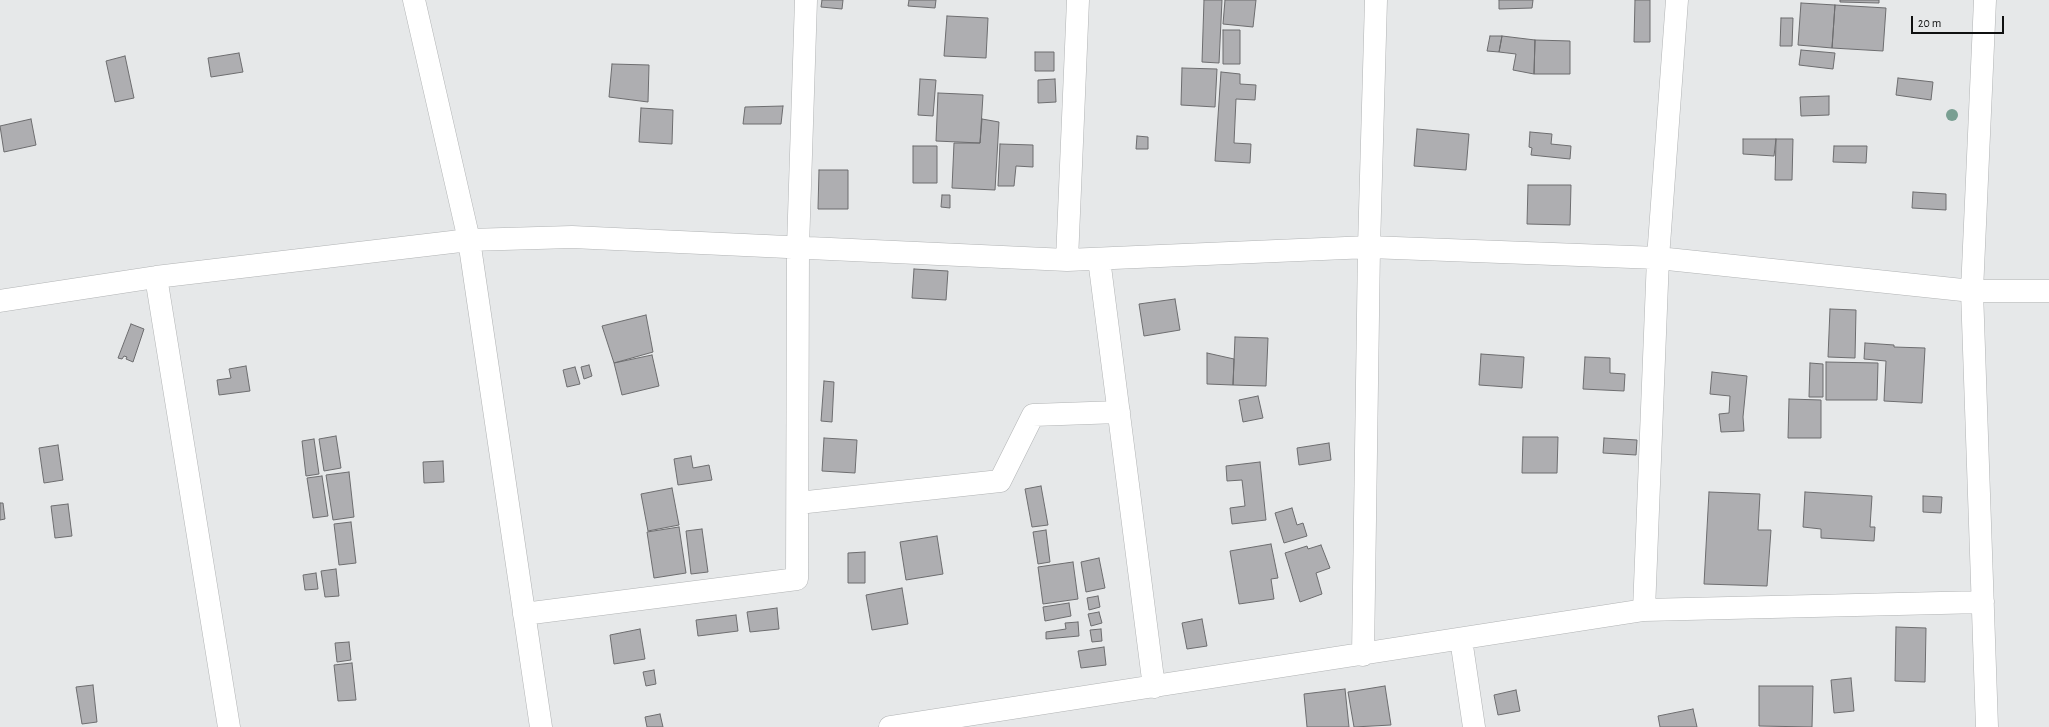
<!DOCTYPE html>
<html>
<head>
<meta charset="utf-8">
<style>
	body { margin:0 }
	#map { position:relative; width:2049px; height:727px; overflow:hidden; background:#e6e8e9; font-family:"Alegreya Sans",sans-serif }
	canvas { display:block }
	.scale { position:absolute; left:1911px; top:16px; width:93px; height:18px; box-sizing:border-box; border:2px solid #0f1010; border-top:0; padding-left:5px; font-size:12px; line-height:14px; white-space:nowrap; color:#0f1010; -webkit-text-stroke:3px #e6e8e9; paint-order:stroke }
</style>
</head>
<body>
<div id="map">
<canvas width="2049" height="727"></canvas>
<div class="scale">20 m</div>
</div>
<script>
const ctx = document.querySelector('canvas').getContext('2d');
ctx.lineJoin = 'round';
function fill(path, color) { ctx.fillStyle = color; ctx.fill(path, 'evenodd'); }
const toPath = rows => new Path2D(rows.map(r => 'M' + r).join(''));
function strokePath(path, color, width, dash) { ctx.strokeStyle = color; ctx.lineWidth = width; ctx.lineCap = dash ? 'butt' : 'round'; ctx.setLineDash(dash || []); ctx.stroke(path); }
const building = toPath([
	[822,0,843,0,842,9,821,7,822,0],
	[909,0,936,0,935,8,908,6,909,0],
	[1204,0,1222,0,1219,63,1202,62,1204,0],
	[1225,0,1256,0,1253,27,1223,24,1225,0],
	[1499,0,1533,0,1532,8,1499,9,1499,0],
	[1635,0,1650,0,1650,42,1634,42,1635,0],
	[1840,0,1879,0,1879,3,1840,2,1840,0],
	[1801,3,1835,5,1832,48,1798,45,1801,3],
	[1835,5,1886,8,1883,51,1832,48,1835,5],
	[947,16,988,18,986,58,944,56,947,16],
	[1781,18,1793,18,1792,46,1780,46,1781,18],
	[1223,30,1240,30,1240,64,1223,64,1223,30],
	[1490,36,1502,36,1499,52,1487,51,1490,36],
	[1502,36,1535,40,1534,74,1513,70,1516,54,1499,52,1502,36],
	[1535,40,1570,41,1570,74,1534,74,1535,40],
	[1801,50,1835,53,1833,69,1799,65,1801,50],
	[1035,52,1054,52,1054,71,1035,71,1035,52],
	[239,53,243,72,211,77,208,58,239,53],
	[125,56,134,98,115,102,106,61,125,56],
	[612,64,649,65,648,102,609,97,612,64],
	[1182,68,1217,69,1215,107,1181,105,1182,68],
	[1221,72,1240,74,1240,84,1256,85,1255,100,1236,99,1234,143,1251,144,1250,163,1215,161,1221,72],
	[1898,78,1933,82,1931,100,1896,95,1898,78],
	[920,79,936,80,933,116,918,115,920,79],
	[1055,79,1056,102,1038,103,1038,80,1055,79],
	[938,93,983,95,980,143,936,141,938,93],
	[1829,96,1829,115,1801,116,1800,97,1829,96],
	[783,106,781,124,743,124,745,107,783,106],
	[641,108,673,110,672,144,639,142,641,108],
	[31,119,36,145,4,152,0,126,31,119],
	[982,119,999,122,995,190,952,188,954,143,980,143,982,119],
	[1417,129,1469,134,1466,170,1414,166,1417,129],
	[1530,132,1552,134,1551,144,1571,146,1570,159,1531,155,1532,148,1529,147,1530,132],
	[1137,136,1148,137,1148,149,1136,149,1137,136],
	[1743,139,1776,139,1774,156,1743,154,1743,139],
	[1776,139,1793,139,1792,180,1775,180,1776,139],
	[1000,144,1033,145,1033,167,1016,166,1014,186,998,186,1000,144],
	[913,146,937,146,937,183,913,183,913,146],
	[1834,146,1867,146,1866,163,1833,162,1834,146],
	[819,170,848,170,848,209,818,209,819,170],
	[1528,185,1571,185,1570,225,1527,224,1528,185],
	[1913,192,1946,194,1946,210,1912,208,1913,192],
	[942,195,950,195,950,208,941,207,942,195],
	[914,269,948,271,946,300,912,298,914,269],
	[1175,299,1180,330,1144,336,1139,304,1175,299],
	[1830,309,1856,310,1855,358,1828,357,1830,309],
	[646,315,653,352,614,363,602,326,646,315],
	[131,324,144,329,133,362,126,359,127,357,124,356,122,359,118,358,131,324],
	[1235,337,1268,338,1266,386,1233,385,1235,337],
	[1865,343,1894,345,1894,347,1925,348,1922,403,1884,401,1886,361,1864,359,1865,343],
	[1207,353,1234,359,1233,385,1207,384,1207,353],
	[1481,354,1524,357,1522,388,1479,385,1481,354],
	[652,355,659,386,622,395,614,363,652,355],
	[1585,357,1610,358,1610,373,1625,374,1624,391,1583,389,1585,357],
	[1826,362,1878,363,1877,400,1826,400,1826,362],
	[1810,363,1823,364,1823,397,1809,397,1810,363],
	[589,365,592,376,584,379,581,367,589,365],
	[246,366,250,391,219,395,217,380,231,378,229,369,246,366],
	[575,367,580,384,567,387,563,370,575,367],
	[1712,372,1747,376,1743,417,1744,431,1721,432,1719,414,1729,413,1730,396,1710,394,1712,372],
	[824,381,834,382,832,422,821,421,824,381],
	[1258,396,1263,418,1243,422,1239,400,1258,396],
	[1789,399,1821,400,1821,438,1788,438,1789,399],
	[336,436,341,468,324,471,319,439,336,436],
	[1523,437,1558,437,1557,473,1522,473,1523,437],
	[824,438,857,440,855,473,822,471,824,438],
	[1604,438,1637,440,1636,455,1603,453,1604,438],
	[314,439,319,474,306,476,302,441,314,439],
	[1329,443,1331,460,1299,465,1297,448,1329,443],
	[58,445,63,480,44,483,39,448,58,445],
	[691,456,693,468,709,465,712,480,678,485,674,459,691,456],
	[443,461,444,482,424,483,423,462,443,461],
	[1260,462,1266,520,1232,524,1230,508,1245,506,1242,480,1227,481,1226,466,1260,462],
	[349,472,354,517,333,520,326,475,349,472],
	[322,476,328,516,313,518,307,478,322,476],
	[1041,486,1048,525,1032,527,1025,489,1041,486],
	[672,488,679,525,648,531,641,494,672,488],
	[1709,492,1760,494,1758,530,1771,530,1767,586,1704,584,1709,492],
	[1805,492,1872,496,1870,527,1875,527,1874,541,1821,538,1821,529,1803,527,1805,492],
	[1923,496,1942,497,1941,513,1923,512,1923,496],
	[0,503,3,503,5,519,0,520,0,503],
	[68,504,72,536,55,538,51,506,68,504],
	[1292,508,1297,525,1303,523,1307,536,1284,543,1275,513,1292,508],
	[351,522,356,563,339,565,334,524,351,522],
	[679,527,686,573,654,578,647,532,679,527],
	[702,529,708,572,691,574,686,531,702,529],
	[1046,530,1050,562,1038,564,1033,532,1046,530],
	[937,536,943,574,906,580,900,542,937,536],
	[1271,544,1278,578,1271,579,1274,599,1239,604,1230,551,1271,544],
	[1321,545,1330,568,1316,573,1322,594,1300,602,1285,553,1307,546,1308,549,1321,545],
	[865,552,865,583,848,583,848,553,865,552],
	[1099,558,1105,588,1086,592,1081,562,1099,558],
	[1073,562,1078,599,1043,604,1038,567,1073,562],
	[336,569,339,596,325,597,321,571,336,569],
	[316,573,318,589,305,590,303,575,316,573],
	[902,588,908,624,872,630,866,595,902,588],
	[1098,596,1100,607,1089,610,1087,598,1098,596],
	[1069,603,1071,616,1045,621,1043,607,1069,603],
	[777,608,779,629,750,632,747,612,777,608],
	[1099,612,1102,623,1091,626,1088,614,1099,612],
	[736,615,738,631,698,636,696,620,736,615],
	[1202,619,1207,646,1187,649,1182,623,1202,619],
	[1078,622,1079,636,1046,639,1046,632,1066,629,1065,623,1078,622],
	[1896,627,1926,628,1925,682,1895,681,1896,627],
	[640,629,645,659,614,664,610,635,640,629],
	[1101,629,1102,641,1092,642,1090,630,1101,629],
	[349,642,351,660,337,662,335,643,349,642],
	[1104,647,1106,665,1081,668,1078,651,1104,647],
	[352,663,356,700,338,701,334,665,352,663],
	[654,670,656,684,646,686,643,672,654,670],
	[1851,678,1854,711,1834,713,1831,680,1851,678],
	[93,685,97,722,82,724,76,687,93,685],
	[1385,686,1391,725,1354,727,1348,692,1385,686],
	[1759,686,1813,686,1812,727,1759,726,1759,686],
	[1345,689,1349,727,1307,727,1304,694,1345,689],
	[1516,690,1520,711,1498,715,1494,695,1516,690],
	[1693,709,1697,727,1660,727,1658,716,1693,709],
	[660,714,663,727,647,727,645,717,660,714]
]);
const minor = toPath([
	[414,0,469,240,541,727],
	[1985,0,1972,291,1987,727],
	[1099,259,1154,687],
	[1067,260,1078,0],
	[156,277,229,727],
	[0,301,156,277,469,240,572,237,1067,260,1369,247,1658,258,1972,291,2049,291],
	[798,503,1000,481,1033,415,1119,412],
	[1644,610,1658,258,1677,0],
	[524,614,797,579,798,247,806,0],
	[1461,639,1474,727],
	[1363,655,1369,247,1376,0],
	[890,727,1644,610,1983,602]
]);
const trees = [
	[1952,115]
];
fill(building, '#aeaeb1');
strokePath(building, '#6d6d6f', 1);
strokePath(minor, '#b1b3b4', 23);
strokePath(minor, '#fff', 22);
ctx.fillStyle = '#799f92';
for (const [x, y] of trees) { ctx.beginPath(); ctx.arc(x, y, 6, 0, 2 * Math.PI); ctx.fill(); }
</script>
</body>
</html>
